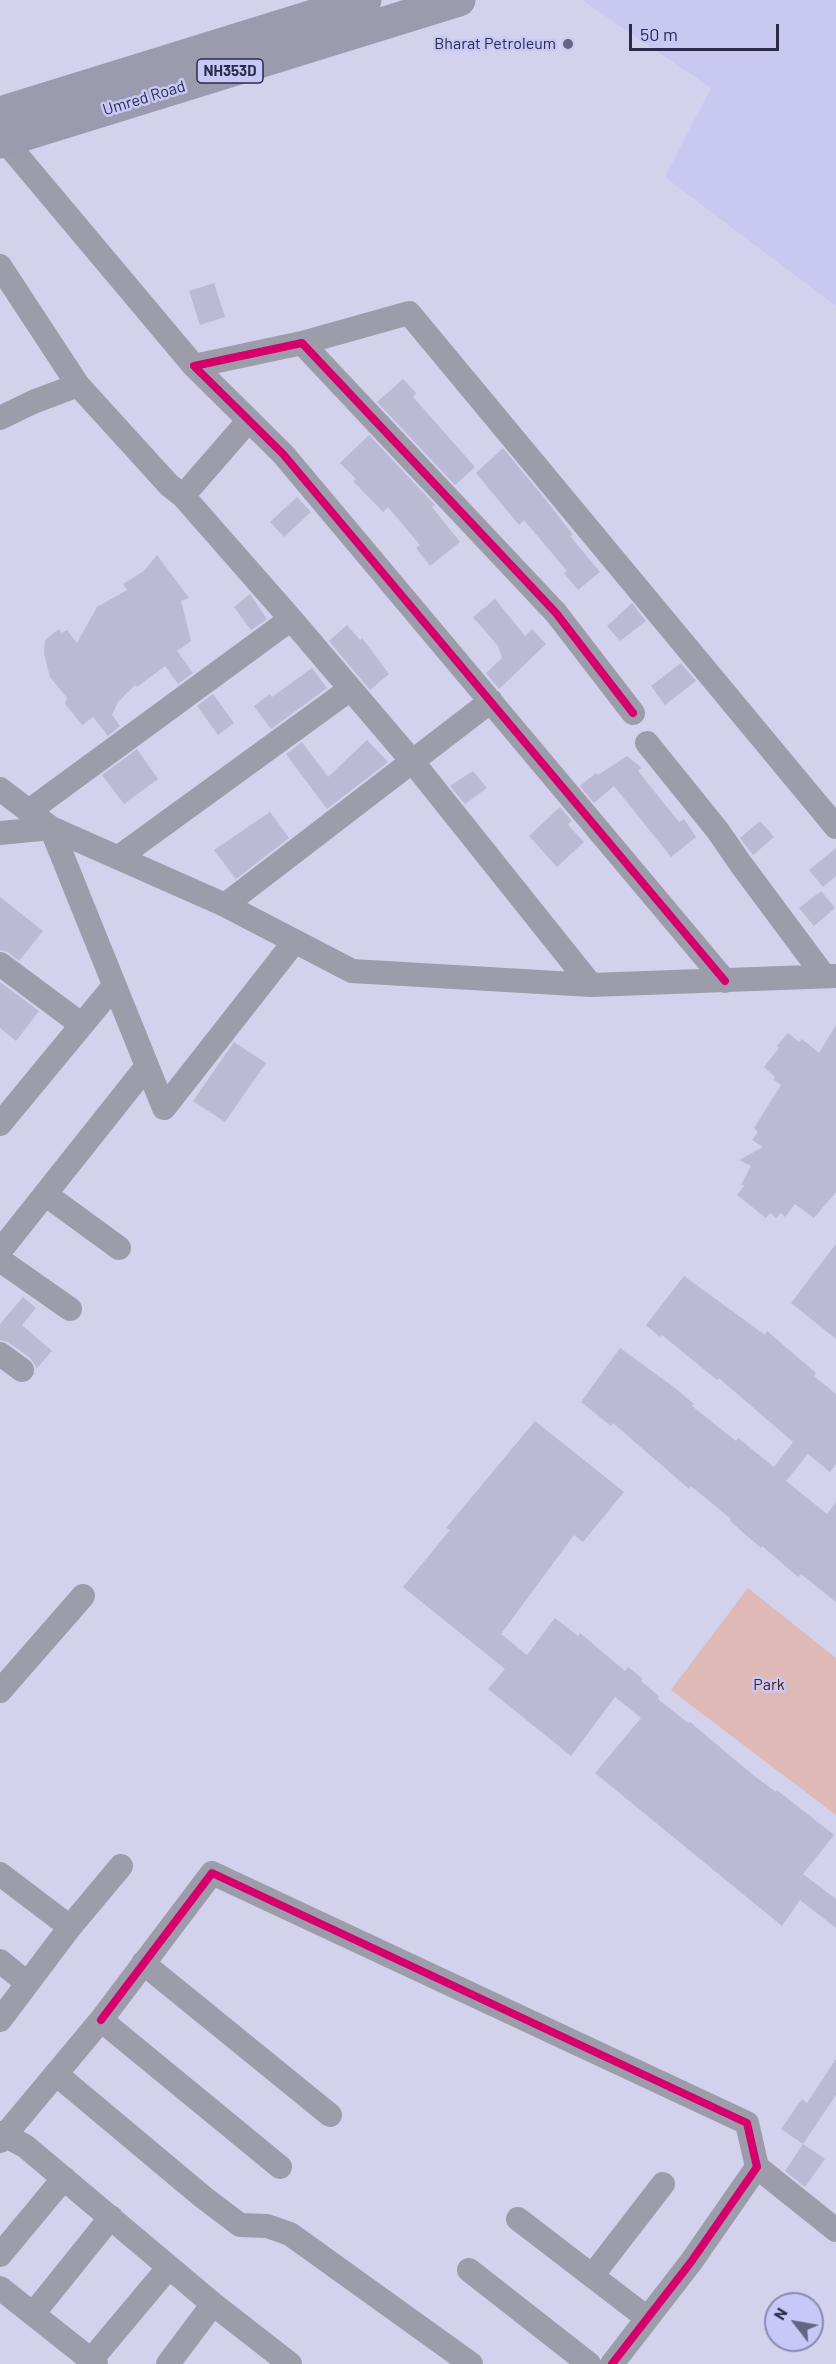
<!DOCTYPE html>
<html>
<head>
<meta charset="utf-8">
<style>
	body { margin:0 }
	#map { position:relative; width:836px; height:2364px; overflow:hidden; background:#d2d2ec; font-family:Barlow,sans-serif }
	canvas { display:block }
	.north { position:absolute; left:764px; top:2292px; width:60px; height:60px; box-sizing:border-box; background:#c7c8f7; border:2px solid #8989b1; border-radius:50%; rotate:301deg; font-size:16px; font-weight:700; line-height:24px; text-align:center; color:#2b2a49 }
	.north::after { content:''; display:block; margin:auto; width:21px; height:27px; background:#656582; clip-path:polygon(50% 0,100% 100%,50% 72%,0 100%) }
	.scale { position:absolute; left:629px; top:24px; width:150px; height:27px; box-sizing:border-box; border:3px solid #2b2a49; border-top:0; padding-left:8px; font-size:18px; line-height:21px; white-space:nowrap; color:#2b2a49; -webkit-text-stroke:4px #c7c8f7; paint-order:stroke }
</style>
</head>
<body>
<div id="map">
<canvas width="836" height="2364"></canvas>
<div class="north">N</div>
<div class="scale">50 m</div>
</div>
<script>
const ctx = document.querySelector('canvas').getContext('2d');
ctx.lineJoin = 'round';
function fill(path, color) { ctx.fillStyle = color; ctx.fill(path, 'evenodd'); }
const toPath = rows => new Path2D(rows.map(r => 'M' + r).join(''));
function strokePath(path, color, width, dash) { ctx.strokeStyle = color; ctx.lineWidth = width; ctx.lineCap = dash ? 'butt' : 'round'; ctx.setLineDash(dash || []); ctx.stroke(path); }
function label(font, color, halo, rows, align = 'center') {
  ctx.font = font + ' Barlow,sans-serif'; ctx.lineWidth = 5; ctx.setLineDash([]); ctx.textBaseline = 'middle'; ctx.strokeStyle = halo; ctx.fillStyle = color; for (const [text, x, y, turn = 0] of rows) {
    ctx.save(); ctx.translate(x, y); ctx.rotate((+turn || 0) * Math.PI / 180); ctx.textAlign = isNaN(turn) ? turn : align; if (halo) ctx.strokeText(text, 0, 0); ctx.fillText(text, 0, 0); ctx.restore();
  }
}
const built = toPath([
	[582,0,836,0,836,306,665,177,711,88]
]);
const green = toPath([
	[748,1588,836,1658,836,1815,671,1690]
]);
const building = toPath([
	[214,283,225,317,200,325,189,291],
	[403,379,416,393,413,397,475,467,455,485,377,402],
	[369,435,435,505,432,507,460,542,430,566,416,548,420,545,388,507,383,512,353,481,356,479,340,463],
	[503,448,546,500,573,535,570,536,600,572,578,590,564,573,567,571,524,520,519,525,476,473],
	[297,497,311,512,284,537,270,522],
	[157,555,189,598,181,601,191,641,177,651,193,673,178,684,165,666,137,687,135,685,118,702,112,715,120,726,108,736,93,717,82,725,65,704,67,698,50,677,44,654,45,640,59,629,61,633,67,630,77,643,97,607,127,590,123,584,144,571],
	[250,594,267,619,251,630,234,607],
	[495,599,525,636,532,629,546,644,499,689,486,673,502,658,498,646,473,617],
	[632,603,646,621,620,641,607,626],
	[347,625,360,640,362,638,389,674,370,690,329,641],
	[681,663,696,681,665,705,651,686],
	[312,668,327,688,271,729,254,706,270,694,272,697],
	[213,694,234,723,218,735,197,706],
	[367,740,388,762,327,809,286,754,302,742,328,777],
	[137,749,158,779,124,804,102,775],
	[627,756,642,768,638,771,679,822,684,819,696,837,671,857,614,786,594,803,580,786,596,773,598,775],
	[473,771,487,788,465,804,450,786],
	[560,807,572,821,568,824,569,826,584,842,557,867,529,836],
	[270,812,289,838,236,879,214,850],
	[760,821,774,837,753,855,740,838],
	[836,848,836,876,823,887,809,870],
	[821,891,835,908,814,926,799,908],
	[0,897,43,931,19,961,8,952,0,950],
	[0,982,39,1011,16,1041,0,1028],
	[836,1025,836,1192,814,1218,795,1204,785,1217,781,1213,776,1218,770,1213,766,1218,737,1195,745,1185,741,1185,751,1166,739,1160,763,1147,752,1140,758,1132,754,1128,781,1085,773,1079,775,1077,764,1067,779,1048,777,1046,788,1033,799,1042,802,1039,819,1053],
	[234,1042,266,1063,225,1122,193,1101],
	[836,1244,836,1339,791,1303],
	[684,1276,765,1335,767,1331,816,1373,814,1376,836,1394,836,1464,830,1472,808,1454,786,1481,827,1514,836,1502,836,1602,801,1574,798,1577,762,1546,761,1548,747,1536,730,1521,731,1519,691,1486,689,1489,613,1423,611,1426,581,1402,620,1348,675,1388,694,1404,692,1406,736,1441,738,1438,774,1467,793,1442,719,1378,717,1380,662,1335,660,1337,646,1325],
	[23,1297,36,1308,22,1325,52,1351,37,1368,30,1358,8,1342,0,1340,0,1324],
	[535,1421,624,1492,583,1542,574,1535,501,1634,527,1655,555,1618,578,1636,580,1633,625,1671,628,1667,643,1679,641,1681,659,1696,658,1699,688,1723,690,1722,753,1775,776,1792,777,1790,834,1835,803,1874,836,1899,836,1928,800,1900,782,1926,595,1773,641,1718,615,1697,571,1756,488,1689,505,1669,403,1587,450,1530,446,1528],
	[836,2059,836,2095,803,2144,781,2129,802,2099,807,2103],
	[803,2144,825,2159,805,2187,785,2171]
]);
const street = toPath([
	[5,141,194,366],
	[0,266,78,385,169,485,183,496,291,619,412,761,591,985],
	[302,343,409,313,836,827],
	[0,418,33,402,78,385],
	[183,496,249,420],
	[633,713,556,613,302,343,194,366,283,454,725,981],
	[647,743,718,831,740,863,824,976],
	[0,789,51,828,225,905,352,971,591,985,836,976],
	[29,811,291,619],
	[51,828,164,1108,295,941],
	[0,833,51,828],
	[119,857,349,690],
	[225,905,491,701],
	[0,964,82,1025],
	[0,1124,114,986],
	[45,1194,119,1248],
	[0,1251,147,1066],
	[0,1260,70,1309],
	[0,1354,22,1370],
	[0,1691,83,1596],
	[0,1874,70,1927,0,2020],
	[70,1927,121,1866],
	[0,1961,27,1983],
	[143,1963,330,2115],
	[101,2020,212,1873,747,2123,757,2167,691,2262,612,2364],
	[56,2074,203,2197,240,2225,267,2226,290,2234,471,2364],
	[0,2133,25,2146,213,2304,290,2364],
	[0,2141,101,2020,280,2167],
	[757,2167,836,2230],
	[518,2219,647,2318],
	[0,2255,64,2178],
	[469,2270,589,2364],
	[592,2276,663,2184],
	[0,2288,96,2364],
	[33,2314,111,2217],
	[91,2360,169,2267],
	[168,2364,213,2304]
]);
const highway = toPath([
	[0,113,365,0],
	[0,142,459,0]
]);
const cycleway = toPath([
	[633,713,556,613,302,343,194,366,283,454,725,981],
	[101,2020,212,1873,747,2123,757,2167,691,2262,612,2364]
]);
const markers = [
	[568,44,6,"#656582"]
];
const shields = [
	[230,71,66]
];
const shieldNames = [
	["NH353D",230,71]
];
const poiNames = [
	["Bharat Petroleum",556,44]
];
const streetNames = [
	["Umred Road",144,98,-17]
];
const parkNames = [
	["Park",769,1685]
];
fill(built, '#c8c8f0');
fill(green, '#deb9b5');
fill(building, '#bbbad5');
strokePath(street, '#9c9cab', 24);
strokePath(highway, '#9b9baf', 33);
strokePath(cycleway, '#d6006c', 8);
for (const [x, y, r, color] of markers) { const dot = new Path2D(); dot.arc(x, y, r, 0, 2 * Math.PI); ctx.fillStyle = color; ctx.fill(dot); strokePath(dot, '#c7c8f7', 2); }
for (const [x, y, w] of shields) { const box = new Path2D(); box.roundRect(x - w / 2, y - 12, w, 24, 4.5); ctx.fillStyle = '#c7c8f7'; ctx.fill(box); strokePath(box, '#2b2a49', 1.5); }
label('bold 15px', '#2b2a49', null, shieldNames);
label('16px', '#2b2a49', '#c7c8f7', poiNames, 'right');
label('16px', '#2b2a49', '#c7c8f7', streetNames);
label('16px', '#522209', '#c7c8f7', parkNames);
</script>
</body>
</html>
